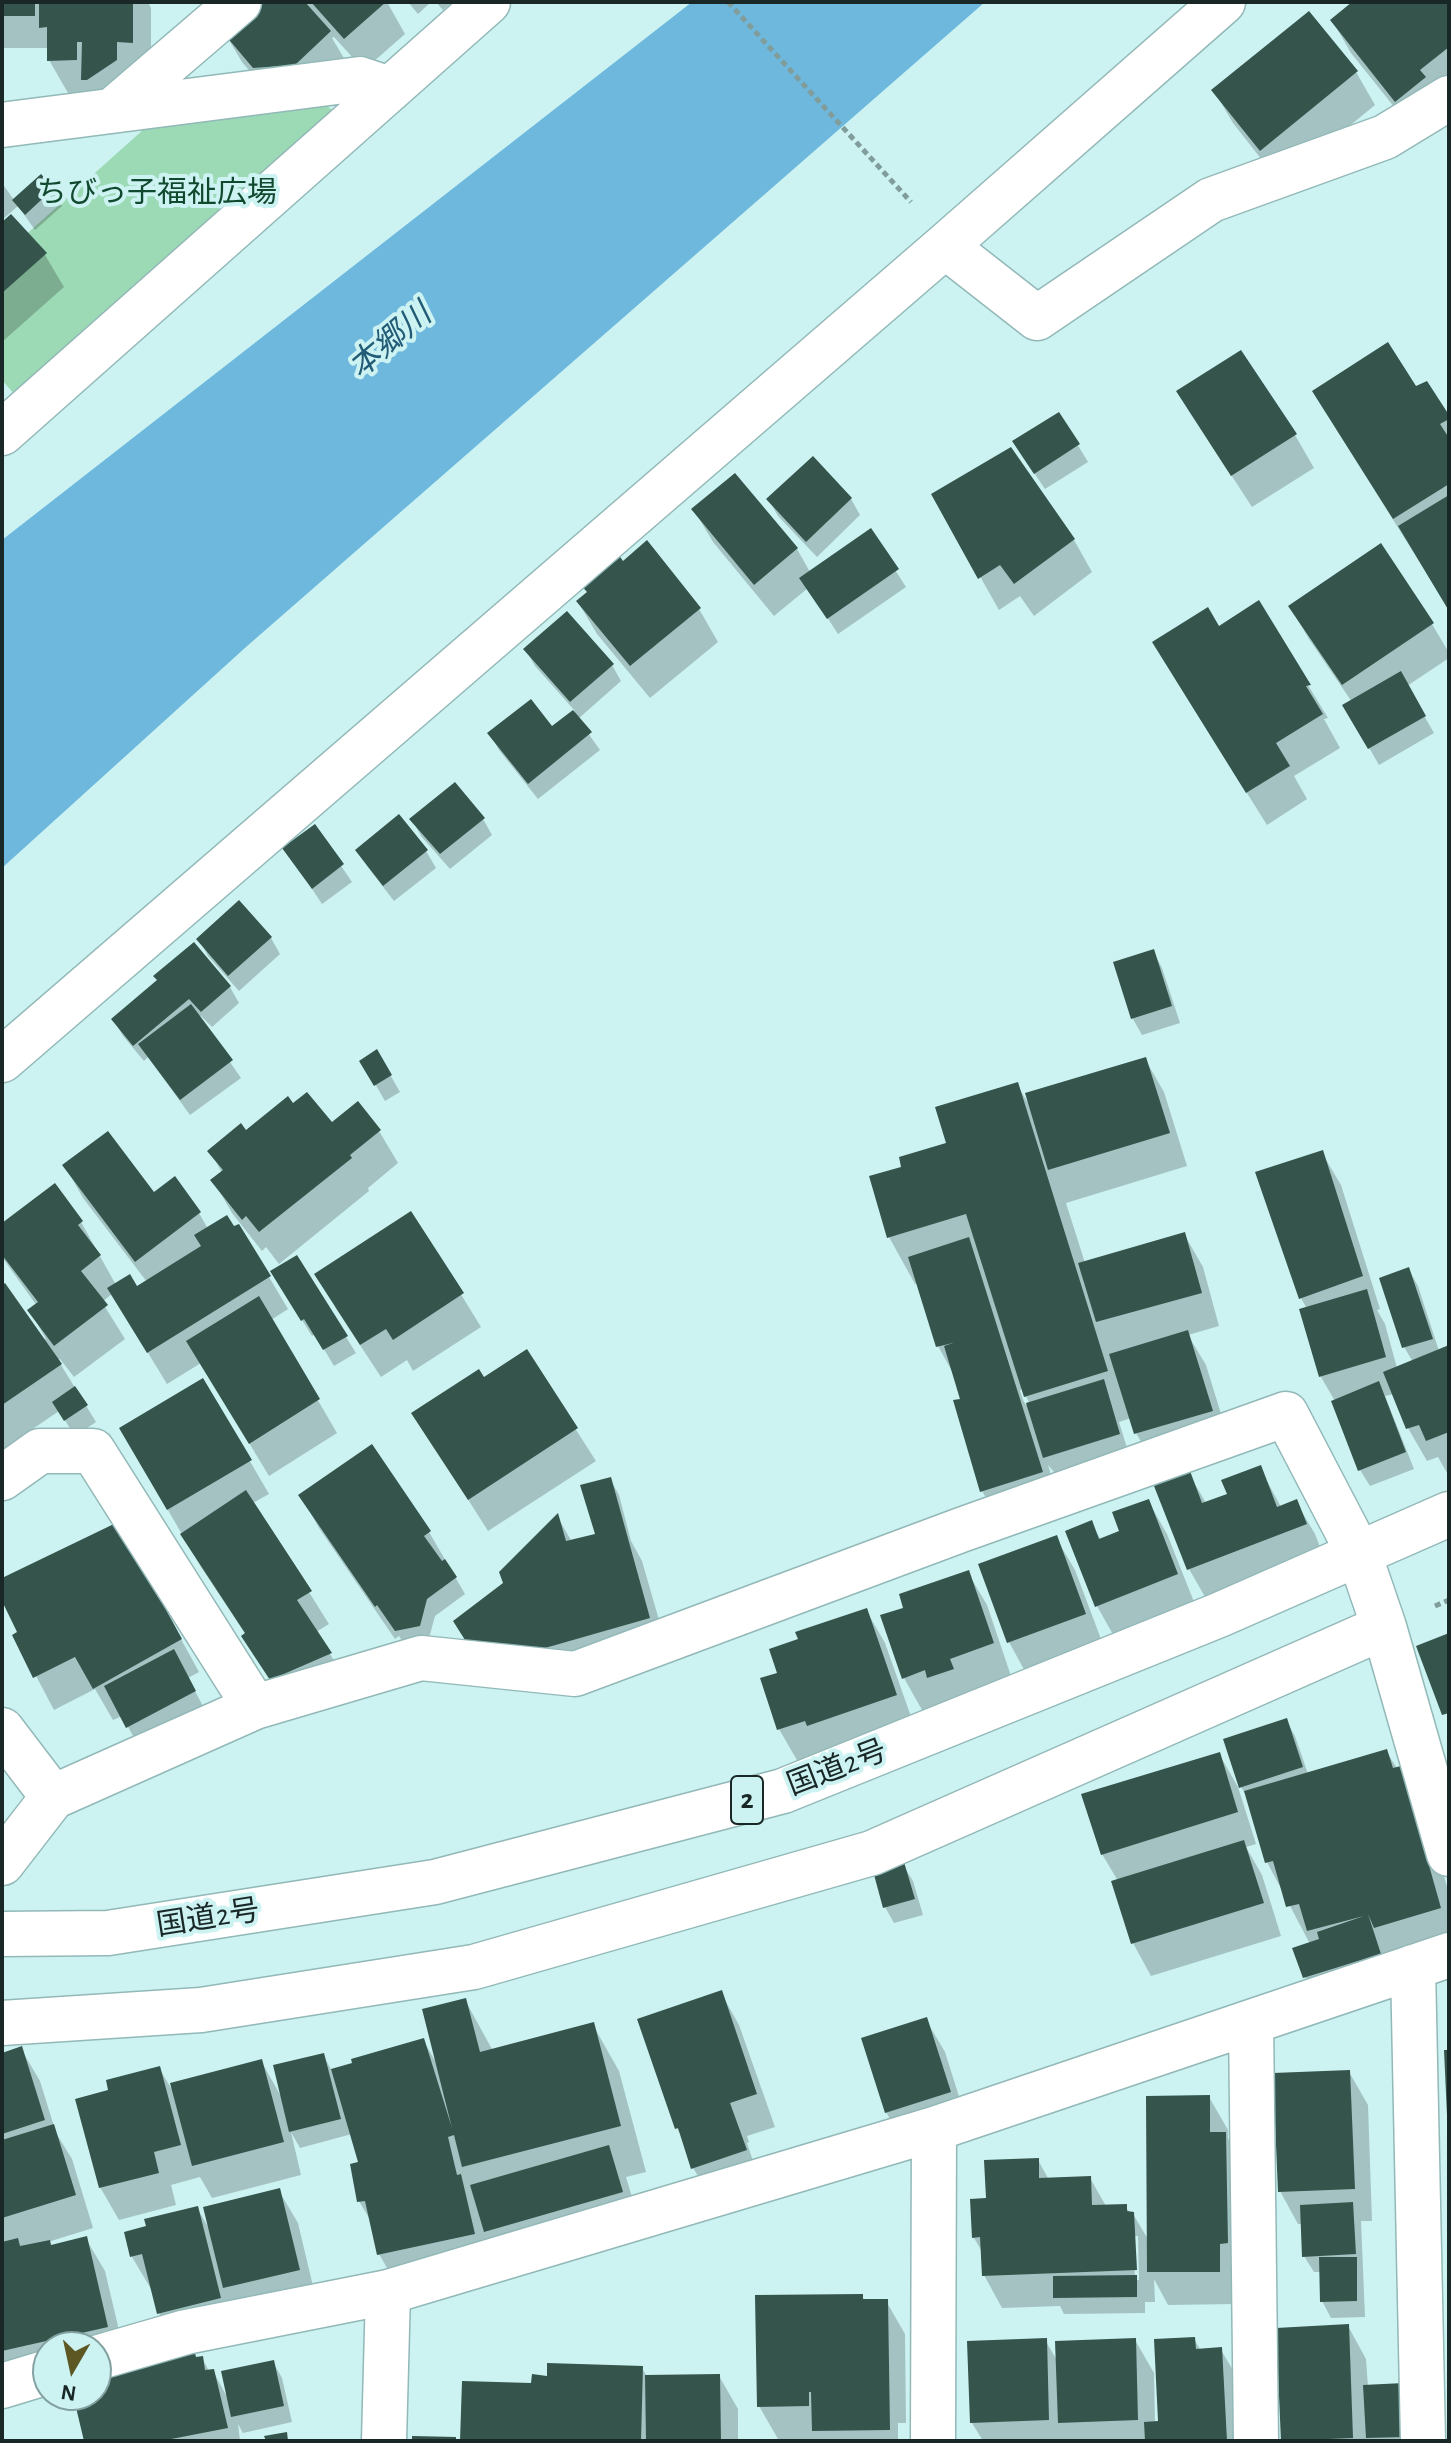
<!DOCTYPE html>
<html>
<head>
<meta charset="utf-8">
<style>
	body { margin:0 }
	#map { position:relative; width:1451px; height:2443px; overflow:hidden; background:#ccf3f2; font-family:"Alegreya Sans",sans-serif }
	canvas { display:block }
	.frame { position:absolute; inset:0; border:4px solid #192727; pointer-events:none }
	.north { position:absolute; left:32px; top:2331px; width:80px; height:80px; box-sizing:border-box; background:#ccf3f2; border:2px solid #84a1a1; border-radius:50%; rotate:189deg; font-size:22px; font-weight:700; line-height:32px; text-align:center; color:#192727 }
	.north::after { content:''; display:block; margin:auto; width:28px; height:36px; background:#5c5723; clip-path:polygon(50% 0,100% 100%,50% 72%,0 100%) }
</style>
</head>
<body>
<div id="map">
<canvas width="1451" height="2443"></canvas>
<div class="frame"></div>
<div class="north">N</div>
</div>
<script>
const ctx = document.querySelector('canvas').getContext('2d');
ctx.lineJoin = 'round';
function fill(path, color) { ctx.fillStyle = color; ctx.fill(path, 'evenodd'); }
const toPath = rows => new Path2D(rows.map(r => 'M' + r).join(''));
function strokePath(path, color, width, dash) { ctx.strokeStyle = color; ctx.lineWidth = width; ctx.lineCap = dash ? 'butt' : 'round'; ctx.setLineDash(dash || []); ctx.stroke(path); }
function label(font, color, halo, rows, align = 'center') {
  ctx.font = font + ' "Alegreya Sans","Noto Sans JP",sans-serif'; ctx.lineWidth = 8; ctx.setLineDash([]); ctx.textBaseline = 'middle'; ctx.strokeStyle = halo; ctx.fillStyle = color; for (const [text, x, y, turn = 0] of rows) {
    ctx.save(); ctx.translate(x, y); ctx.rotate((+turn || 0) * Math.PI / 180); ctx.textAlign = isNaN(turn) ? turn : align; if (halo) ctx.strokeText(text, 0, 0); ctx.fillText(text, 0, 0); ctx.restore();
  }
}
const green = toPath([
	[321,100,333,111,15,395,2,380,2,256,144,129]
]);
const water = toPath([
	[692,2,985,2,246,647,2,868,2,540]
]);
const shadow = toPath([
	[2,2,148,2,151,8,151,75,96,96,90,92,68,93,49,60,49,48,2,48],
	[254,2,387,2,405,34,364,70,334,37,332,38,348,65,274,100,242,62,223,30],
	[408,2,431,2,418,14],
	[436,2,453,2,443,10],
	[1355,2,1449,2,1449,94,1415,133,1351,53,1332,20],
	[1356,72,1375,105,1280,183,1233,123,1214,91],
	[41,177,53,189,62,206,35,230,18,206,2,220,2,183,14,200],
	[2,225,45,255,64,287,2,342],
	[1416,389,1449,419,1449,609,1333,424],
	[1059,414,1088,462,1045,489,1024,458],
	[1198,424,1295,435,1314,468,1252,507],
	[735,475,797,549,810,572,870,531,906,587,838,634,808,588,774,616,713,542,694,510],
	[934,495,1074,540,1092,572,1034,616,1020,596,999,610],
	[851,499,860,515,817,557,778,516,769,500],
	[623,563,699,609,718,642,650,698,597,634,578,602,588,594,583,585],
	[1258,603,1328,718,1324,719,1340,748,1294,776,1307,799,1267,825,1173,675,1218,628],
	[1290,607,1432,624,1449,653,1449,658,1407,686,1434,733,1379,765,1345,706,1352,702,1309,639],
	[526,650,612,665,621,681,578,719,600,750,538,799,499,750,490,734,552,729,575,711,535,666],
	[399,817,426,851,436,868,394,901,367,866,358,850],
	[412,819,483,819,492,835,450,869,421,836],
	[314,826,352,882,322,904,285,848],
	[271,938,280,954,239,991,208,956,199,939],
	[1153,951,1162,968,1180,1023,1142,1035,1133,1019,1115,963],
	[159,981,230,987,239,1003,212,1027,201,1016,199,1017,241,1078,190,1115,148,1057,144,1061,123,1036,114,1020],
	[377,1052,400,1092,385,1101,362,1061],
	[1145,1059,1164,1092,1187,1166,1066,1203,1085,1263,1184,1234,1203,1267,1219,1326,1188,1335,1206,1365,1230,1443,1155,1466,1136,1433,1131,1418,1119,1422,1128,1451,1055,1473,1048,1465,1060,1505,1001,1523,982,1491,954,1375,938,1346,918,1283,915,1284,889,1237,903,1169,949,1144,1017,1085,1030,1106],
	[1022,1389,1030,1404,1026,1405,1023,1400,1020,1390],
	[293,1105,331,1125,379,1131,398,1163,368,1188,369,1191,279,1264,266,1247,262,1251,232,1213,213,1180,222,1173,210,1151],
	[1322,1153,1341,1185,1380,1309,1377,1310,1385,1324,1397,1368,1413,1362,1404,1347,1409,1270,1418,1286,1439,1351,1449,1347,1449,1472,1447,1473,1438,1457,1427,1461,1408,1428,1394,1394,1385,1396,1414,1469,1370,1486,1360,1470,1335,1401,1321,1377,1302,1310,1307,1309,1301,1298],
	[65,1166,154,1195,199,1213,208,1229,269,1277,288,1309,271,1320,337,1433,269,1476,201,1363,167,1384,112,1294,102,1302,125,1339,74,1377,60,1359,58,1360,96,1422,75,1436,59,1411,2,1450,2,1287,43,1340,46,1339,30,1311,37,1306,2,1257,2,1226,81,1222,116,1285,136,1289,147,1282,83,1198],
	[411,1213,481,1327,413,1371,407,1360,381,1377,335,1307],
	[296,1257,356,1353,334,1366,315,1334,312,1336,282,1288],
	[526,1352,596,1461,488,1531,414,1414,484,1380],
	[203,1381,269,1494,253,1503,329,1624,316,1632,340,1670,281,1695,246,1635,201,1567,121,1429],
	[371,1447,429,1532,465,1594,435,1616,428,1642,406,1647,399,1636,395,1639,319,1528,301,1495],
	[1260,1468,1281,1507,1296,1502,1315,1534,1324,1557,1208,1602,1189,1569,1156,1487,1189,1474,1206,1503,1230,1495],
	[610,1479,619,1495,631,1541,642,1561,668,1651,486,1672,456,1621,506,1583,557,1516,572,1542,598,1535],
	[1148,1501,1167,1534,1196,1607,1115,1638,1097,1606,1091,1523,1101,1540,1122,1532],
	[1056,1538,1075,1570,1104,1647,1027,1675,1009,1642],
	[136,1557,199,1672,188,1678,204,1708,137,1743,122,1716,113,1720,95,1689,54,1710,15,1636,20,1633,2,1597,2,1581],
	[968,1573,987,1605,1011,1676,967,1692,971,1702,944,1703,922,1710,904,1678,906,1609],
	[866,1610,885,1643,915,1728,798,1762,779,1729,780,1674],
	[1286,1720,1295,1736,1308,1774,1386,1751,1427,1815,1449,1894,1449,1960,1315,1993,1305,1977,1310,1944,1267,1862,1248,1798,1241,1787],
	[1219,1754,1238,1787,1256,1844,1246,1847,1262,1875,1281,1936,1151,1976,1133,1943,1118,1881,1102,1854],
	[903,1865,913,1881,923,1915,894,1923,885,1907],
	[721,1993,739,2025,775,2127,747,2136,749,2142,747,2143,755,2167,703,2184,693,2168,684,2141,677,2128],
	[465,2000,493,2051,593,2025,619,2071,646,2172,626,2177,640,2224,406,2301,379,2254,372,2223,359,2201,361,2163,352,2134,300,2148,291,2132,301,2175,212,2198,200,2177,171,2185,176,2205,119,2220,100,2187,110,2092,159,2068,174,2093,261,2061,282,2098,323,2055,332,2071,423,2040,437,2064],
	[926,2020,945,2052,968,2125,905,2145,886,2112],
	[21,2049,40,2081,56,2133,72,2159,93,2228,48,2242,51,2247,86,2239,105,2271,126,2360,96,2347,48,2347,48,2377,17,2385,2,2360,2,2055],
	[1349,2072,1368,2105,1372,2221,1361,2221,1365,2317,1331,2318,1322,2301,1321,2272,1314,2272,1304,2256,1303,2224,1298,2224,1280,2191],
	[1209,2097,1228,2130,1228,2138,1244,2167,1237,2304,1168,2305,1154,2279,1155,2302,1145,2302,1145,2313,1064,2314,1060,2306,1002,2308,984,2275,983,2253,974,2238,988,2200,1038,2160,1049,2180,1090,2178,1106,2206,1125,2206,1130,2213,1133,2214,1149,2241],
	[1134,2236,1138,2236,1139,2280,1135,2280],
	[279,2191,298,2223,317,2303,178,2346,159,2313,151,2289,132,2257,127,2234,197,2208,210,2230],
	[862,2296,865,2301,886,2301,905,2334,906,2423,898,2423,898,2441,778,2439,759,2406],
	[1348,2326,1366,2359,1368,2387,1414,2441,1283,2441,1278,2330],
	[1194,2339,1201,2351,1221,2350,1240,2382,1243,2441,983,2441,972,2423,1045,2340,1058,2362,1135,2340,1154,2373,1155,2424,1160,2423],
	[202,2358,209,2371,213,2371,227,2397,273,2362,282,2378,292,2422,243,2433,238,2424,240,2441,86,2441,75,2395,96,2395],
	[642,2368,647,2377,719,2376,738,2409,738,2441,462,2441,533,2385,549,2378]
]);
const building = toPath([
	[2,2,35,2,35,16,2,16],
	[39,2,133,2,133,43,117,42,117,60,87,80,81,80,82,42,77,42,77,60,47,61,47,27,39,28],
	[251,2,305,2,331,31,295,65,253,68,220,29],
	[311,2,386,2,344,39],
	[1352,2,1449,2,1449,47,1420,70,1426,77,1395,102,1330,20],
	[1309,11,1358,71,1260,151,1211,90],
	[41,174,54,188,25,215,12,200],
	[11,214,47,253,2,293,2,222],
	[1388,342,1416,386,1427,381,1449,415,1449,419,1440,424,1449,438,1449,484,1393,519,1312,391],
	[1241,350,1297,434,1231,476,1176,391],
	[1059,412,1080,444,1034,474,1012,441],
	[1011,447,1075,539,1014,584,1000,565,978,579,931,494],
	[813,456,852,498,806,542,766,499],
	[735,473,798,548,754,585,691,509],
	[1449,495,1449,611,1398,526],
	[871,528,899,569,827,619,799,578],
	[647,540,701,608,630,666,576,601,587,592,580,584,618,554,623,561],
	[1381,543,1434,623,1342,685,1288,606],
	[1259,600,1311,685,1306,686,1323,714,1276,743,1290,766,1246,793,1152,642,1208,607,1219,626],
	[567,611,614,664,570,702,523,649],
	[1401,671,1426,716,1368,749,1342,705],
	[531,699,552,726,573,710,592,732,528,784,487,733],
	[455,782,485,818,440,854,409,819],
	[399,814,428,850,383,886,355,850],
	[315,824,344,864,312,889,282,848],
	[239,900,272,937,228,976,196,939],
	[194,942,231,986,201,1012,189,999,133,1046,111,1019,157,980,153,976],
	[1154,949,1172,1006,1131,1019,1113,962],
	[191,1004,233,1060,180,1100,138,1044],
	[377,1049,392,1075,374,1086,359,1061],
	[1146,1057,1170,1133,1048,1170,1025,1093],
	[1018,1082,1108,1371,1024,1397,966,1214,887,1238,869,1176,901,1167,899,1157,946,1143,935,1107],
	[307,1092,332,1122,358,1101,381,1130,350,1155,352,1158,259,1232,246,1216,242,1220,210,1180,223,1170,207,1151,241,1123,246,1130,288,1096,293,1103],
	[108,1131,154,1192,175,1176,201,1212,135,1262,62,1165],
	[1323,1150,1363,1276,1299,1299,1255,1172],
	[55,1183,83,1221,78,1225,101,1255,81,1271,108,1305,54,1346,27,1310,38,1302,2,1255,2,1223],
	[411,1211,464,1293,393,1340,386,1329,360,1345,314,1274],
	[227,1215,234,1226,239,1224,271,1276,147,1353,107,1288,130,1274,137,1286,201,1246,194,1235],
	[1185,1232,1202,1293,1096,1322,1078,1263],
	[969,1237,1043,1472,980,1492,953,1400,960,1399,944,1346,953,1343,936,1347,908,1257],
	[297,1255,348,1336,323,1350,304,1319,301,1321,270,1271],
	[1409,1267,1433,1339,1402,1348,1379,1278],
	[5,1283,62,1364,2,1405,2,1285],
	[1367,1289,1386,1357,1319,1377,1299,1309],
	[259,1296,320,1399,249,1444,186,1341],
	[1188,1330,1213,1411,1134,1434,1109,1354],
	[1449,1345,1449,1432,1426,1441,1419,1425,1406,1429,1383,1372],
	[527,1349,578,1428,468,1500,411,1413,479,1369,484,1377],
	[203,1378,252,1460,167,1510,119,1428],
	[1104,1379,1120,1434,1043,1458,1026,1403],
	[1379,1381,1406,1452,1358,1471,1331,1401],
	[75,1386,88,1405,64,1421,52,1402],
	[372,1444,431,1531,424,1536,442,1561,445,1559,457,1577,427,1599,420,1626,395,1631,377,1605,375,1607,298,1495],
	[1261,1465,1277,1507,1297,1499,1307,1524,1187,1570,1154,1486,1190,1471,1202,1503,1227,1494,1221,1480],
	[611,1477,650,1618,524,1654,465,1640,453,1621,503,1583,499,1572,558,1513,566,1541,595,1534,580,1485],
	[246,1490,312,1591,297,1600,332,1653,270,1680,241,1636,245,1633,180,1534],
	[1149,1499,1178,1574,1095,1607,1065,1531,1092,1520,1099,1539,1119,1531,1112,1512],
	[118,1522,182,1639,93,1689,75,1657,33,1678,12,1635,17,1632,2,1601,2,1578],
	[1057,1535,1086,1614,1007,1643,978,1564],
	[969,1570,994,1643,950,1659,954,1669,927,1678,925,1670,902,1679,880,1615,903,1608,899,1594],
	[867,1608,897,1695,807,1726,805,1721,777,1730,760,1678,777,1673,769,1649,798,1639,795,1632],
	[1449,1633,1449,1713,1442,1715,1416,1646],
	[174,1649,196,1691,126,1728,104,1686],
	[1287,1718,1303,1767,1239,1788,1223,1739],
	[1387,1749,1393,1768,1401,1766,1441,1908,1374,1928,1368,1914,1381,1954,1303,1978,1292,1948,1319,1939,1317,1932,1364,1916,1307,1931,1299,1904,1286,1907,1273,1861,1265,1863,1244,1791],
	[1220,1752,1238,1812,1101,1855,1081,1794],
	[1244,1840,1264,1903,1131,1944,1111,1881],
	[904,1862,915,1899,883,1908,873,1871],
	[722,1990,757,2094,730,2103,747,2150,691,2169,678,2128,675,2129,637,2019],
	[466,1998,480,2052,594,2022,621,2126,462,2167,454,2135,448,2137,457,2175,461,2174,475,2234,377,2255,365,2201,357,2202,350,2164,358,2162,331,2069,352,2063,351,2059,424,2038,452,2128,422,2009],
	[927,2017,951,2092,885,2113,861,2038],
	[22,2046,45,2120,2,2134,2,2053],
	[1444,2050,1449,2050,1449,2115,1447,2115],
	[324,2053,341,2119,289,2132,273,2065],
	[262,2059,284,2142,192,2166,170,2083],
	[160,2066,181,2145,154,2152,159,2173,99,2188,75,2099,108,2090,106,2080],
	[1350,2070,1355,2189,1278,2192,1273,2073],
	[1210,2095,1210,2132,1226,2132,1228,2243,1220,2244,1220,2272,1147,2272,1146,2096],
	[54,2124,76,2195,2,2218,2,2140],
	[609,2145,623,2192,484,2232,470,2185],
	[1039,2158,1039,2178,1091,2176,1092,2205,1127,2204,1127,2211,1134,2212,1137,2270,982,2276,980,2237,972,2238,970,2199,986,2198,984,2160],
	[280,2188,300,2270,223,2288,203,2207],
	[1353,2202,1356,2254,1302,2257,1300,2205],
	[198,2206,221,2298,157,2314,142,2254,130,2257,124,2232,146,2226,144,2219],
	[87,2236,108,2327,2,2351,2,2242,18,2238,20,2246,50,2240,51,2245],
	[1319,2257,1357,2257,1357,2301,1320,2302],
	[1137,2275,1137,2297,1053,2298,1053,2276],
	[863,2294,863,2299,888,2299,890,2430,812,2431,811,2392,809,2392,809,2406,757,2407,755,2295],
	[1349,2324,1353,2438,1281,2441,1276,2328],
	[1195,2337,1196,2349,1222,2347,1227,2441,1145,2441,1144,2422,1158,2421,1154,2339],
	[1047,2338,1049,2420,970,2423,967,2341],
	[1136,2338,1138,2420,1058,2423,1055,2341],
	[195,2353,196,2357,203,2356,205,2370,214,2369,228,2428,161,2441,84,2441,73,2395,96,2395,96,2370],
	[274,2360,284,2406,231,2417,221,2371],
	[547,2363,643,2366,641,2441,460,2441,462,2381,531,2383,532,2374,547,2376],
	[720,2374,721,2441,646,2441,645,2375],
	[1404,2383,1406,2437,1366,2438,1363,2385],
	[287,2432,288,2441,266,2441,264,2436],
	[412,2436,456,2437,456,2441,412,2441]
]);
const path = toPath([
	[728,2,911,202],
	[1435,1606,1449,1600]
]);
const minor = toPath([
	[113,110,239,2],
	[2,125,360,79,390,89],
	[945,246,1037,318,1211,200,1385,137,1449,98],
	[2,433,488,2],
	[2,1060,945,246,1223,2],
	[2,1478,40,1451,93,1451,255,1707],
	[2,1730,53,1797],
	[2,1863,53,1797,255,1707,421,1658,575,1674,961,1530,1286,1414,1359,1554,1384,1627,1449,1854],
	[1413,1967,1423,2441],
	[1251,2022,1256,2441],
	[2,2023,201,2010,474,1967,872,1853,1384,1627],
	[96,2358,186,2332,388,2292,934,2129,1449,1955],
	[2,2386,48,2372],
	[384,2441,388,2292],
	[933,2441,934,2129]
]);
const highway = toPath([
	[2,1934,108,1933,435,1882,783,1791,1219,1615,1449,1514]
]);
const shields = [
	[747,1800,32]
];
const shieldNames = [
	["2",747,1800]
];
const parkNames = [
	["ちびっ子福祉広場",157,193]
];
const streetNames = [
	["国道2号",837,1768,-21],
	["国道2号",208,1918,-9]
];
const waterNames = [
	["本郷川",390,341,-40]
];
fill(green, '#9cd9b5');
fill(water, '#6eb8dd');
fill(shadow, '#0003');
fill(building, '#34544c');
strokePath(minor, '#92b8b7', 47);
strokePath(highway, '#92b8b7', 47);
strokePath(path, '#809d9c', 5, [6, 4]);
strokePath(minor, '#fff', 44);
strokePath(highway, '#fff', 44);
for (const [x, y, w] of shields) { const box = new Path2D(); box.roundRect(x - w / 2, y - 24, w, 48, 6); ctx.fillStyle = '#ccf3f2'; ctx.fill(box); strokePath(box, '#192727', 2); }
label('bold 28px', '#192727', null, shieldNames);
label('30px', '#11492f', '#ccf3f2', parkNames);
label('30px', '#192727', '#ccf3f2', streetNames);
label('italic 32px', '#235c77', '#ccf3f2', waterNames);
</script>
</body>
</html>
